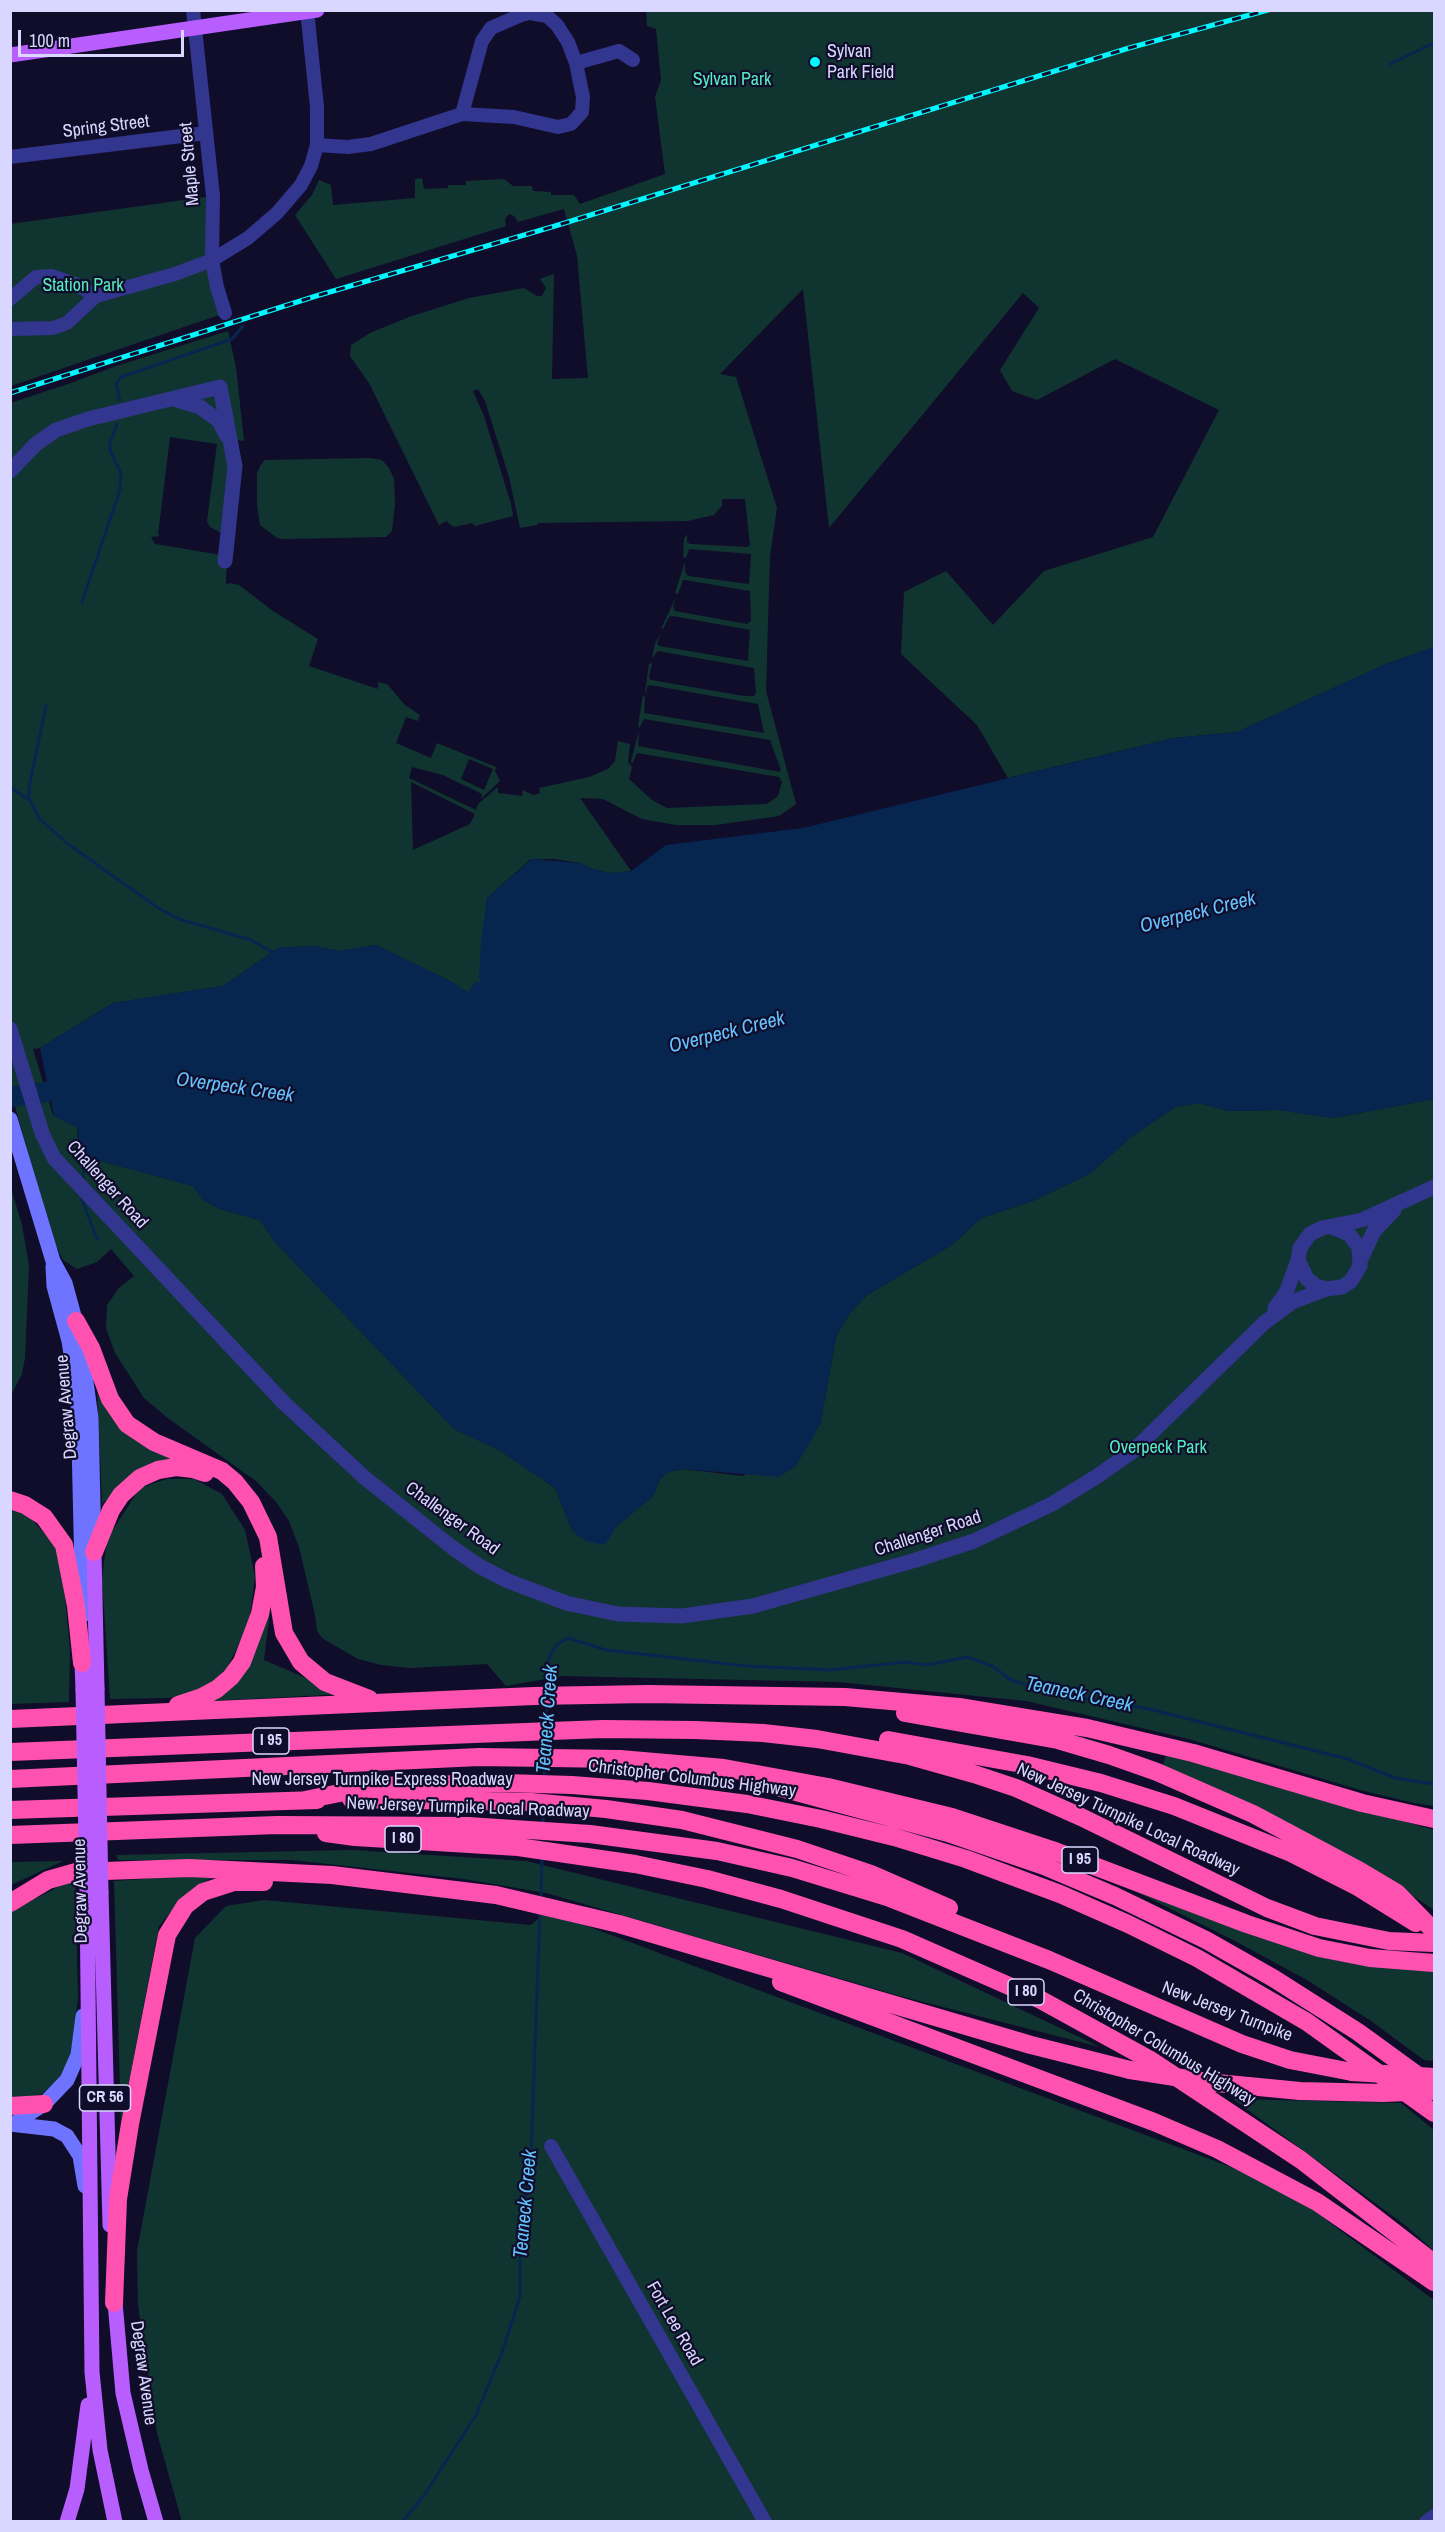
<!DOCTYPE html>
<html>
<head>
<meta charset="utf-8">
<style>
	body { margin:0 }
	#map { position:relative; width:1445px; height:2532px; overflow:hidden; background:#100d2a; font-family:"Archivo Narrow",sans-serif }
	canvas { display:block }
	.frame { position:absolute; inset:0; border:12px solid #d9d7ff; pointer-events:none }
	.scale { position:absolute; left:18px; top:30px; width:166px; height:27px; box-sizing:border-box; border:3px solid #d9d7ff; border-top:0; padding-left:8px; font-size:18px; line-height:21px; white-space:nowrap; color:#d9d7ff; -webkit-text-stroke:4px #100d2a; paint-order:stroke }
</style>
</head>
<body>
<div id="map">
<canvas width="1445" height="2532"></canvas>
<div class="frame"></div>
<div class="scale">100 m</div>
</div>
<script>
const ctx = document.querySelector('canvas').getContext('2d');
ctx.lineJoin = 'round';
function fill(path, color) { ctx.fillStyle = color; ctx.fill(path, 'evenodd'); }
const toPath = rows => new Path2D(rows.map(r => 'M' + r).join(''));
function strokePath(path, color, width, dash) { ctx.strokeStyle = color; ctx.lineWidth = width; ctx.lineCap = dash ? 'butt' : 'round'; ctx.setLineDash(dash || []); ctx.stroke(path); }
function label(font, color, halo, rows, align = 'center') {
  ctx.font = font + ' "Archivo Narrow",sans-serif'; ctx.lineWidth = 4.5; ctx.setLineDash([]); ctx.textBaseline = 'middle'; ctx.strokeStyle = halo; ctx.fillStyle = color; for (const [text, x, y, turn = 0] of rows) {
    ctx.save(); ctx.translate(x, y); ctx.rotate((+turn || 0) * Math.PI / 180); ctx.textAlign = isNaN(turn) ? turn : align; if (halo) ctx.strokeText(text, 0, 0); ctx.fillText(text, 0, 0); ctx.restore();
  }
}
const green = toPath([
	[646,11,1434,11,1434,647,1386,664,1237,732,1174,738,1008,778,977,725,901,654,904,592,946,571,993,625,1044,571,1153,537,1219,410,1115,359,1037,400,1012,391,1000,370,1039,308,1023,293,829,528,803,289,720,374,736,377,777,508,770,556,766,691,796,804,779,816,716,825,676,825,642,819,603,799,580,798,631,871,610,873,592,869,580,863,554,859,531,859,487,898,481,982,468,993,450,981,376,945,340,951,312,946,278,948,223,986,113,1003,40,1048,33,1049,53,1115,77,1127,79,1155,193,1186,203,1200,220,1209,260,1220,275,1242,454,1429,499,1450,555,1488,573,1532,617,1526,653,1496,660,1479,668,1472,682,1469,743,1476,820,1425,836,1337,849,1314,867,1295,952,1245,981,1218,1033,1201,1091,1173,1131,1137,1175,1107,1199,1103,1229,1111,1279,1110,1333,1118,1434,1099,1434,1806,1414,1803,1360,1790,1189,1739,1026,1701,838,1682,562,1676,506,1686,487,1664,411,1668,381,1665,358,1659,322,1638,317,1631,315,1615,299,1547,289,1521,277,1503,256,1481,169,1419,144,1398,115,1353,106,1328,107,1305,119,1288,134,1276,111,1249,97,1262,77,1269,63,1260,52,1238,11,1092,10,403,71,383,116,366,228,331,236,367,244,441,223,438,230,459,221,533,210,527,207,521,217,444,170,437,158,535,162,536,151,537,155,544,227,556,226,585,230,583,239,585,273,611,318,639,309,666,378,689,378,682,387,684,405,705,420,715,418,721,406,717,396,743,431,758,437,743,496,767,495,771,500,781,481,799,482,794,443,775,412,767,409,778,476,810,478,804,498,787,498,793,522,796,523,790,533,795,540,793,539,788,589,777,608,769,615,761,618,741,630,744,628,762,632,767,629,779,652,800,667,808,767,804,778,796,782,782,779,777,637,753,632,764,631,761,639,731,638,746,780,772,781,770,770,740,644,719,639,728,638,726,643,695,645,698,644,713,764,733,758,704,650,685,647,687,646,694,645,692,649,664,652,663,649,677,651,680,744,696,754,696,756,693,754,668,658,651,652,658,655,643,662,633,657,643,659,646,748,661,750,630,673,616,669,617,663,629,661,629,676,597,673,607,675,611,747,624,751,621,750,591,685,580,683,580,678,594,675,593,685,562,685,572,688,576,749,584,751,554,689,549,686,558,683,557,684,539,687,534,687,542,690,544,747,547,750,545,745,499,722,499,722,506,714,515,688,521,538,523,537,525,520,528,509,477,485,401,478,389,473,391,484,416,511,504,513,516,475,526,472,523,454,527,446,521,439,525,369,383,350,356,351,345,370,333,409,317,469,298,524,288,537,296,542,296,546,288,540,279,554,274,552,379,588,378,577,256,564,209,518,222,514,216,509,214,505,219,506,226,336,279,295,215,312,195,319,180,331,185,333,205,415,198,415,179,422,178,424,189,448,188,448,185,466,185,466,181,504,179,513,186,532,186,533,191,551,192,551,195,574,195,580,204,665,174,655,97,661,80,656,29,647,26],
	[469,759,493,769,484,790,461,779],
	[411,782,475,814,470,824,413,850],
	[213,196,225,313,11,386,10,224],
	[371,458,382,460,389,468,394,479,395,504,392,531,386,537,284,539,277,538,260,525,257,505,257,474,260,466,265,460],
	[10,1185,22,1225,29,1265,25,1358,22,1374,11,1395],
	[97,1385,118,1422,187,1460,129,1479,102,1504],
	[167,1479,194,1479,222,1494,245,1530,255,1576,249,1624,227,1668,202,1691,169,1698,110,1699,102,1579,107,1539,140,1488],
	[10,1510,25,1512,56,1546,65,1597,70,1651,69,1702,11,1704],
	[272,1595,264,1660,343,1694,210,1701],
	[1167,1752,1434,1830,1434,1910,1390,1881,1162,1768],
	[352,1850,526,1861,902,1953,1100,2047,900,1996,546,1893,464,1879,292,1860,118,1860,116,1855],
	[63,1861,11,1885,11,1862],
	[217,1874,185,1895,159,1926,121,2123,114,1881],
	[75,1878,78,1998,71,2053,61,2076,42,2094,11,2100,10,1912],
	[1131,1889,1394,1968,1434,1972,1434,2061,1424,2060,1371,2021,1307,1980,1235,1941],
	[264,1900,531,1925,547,1911,1279,2185,1434,2300,1434,2514,1424,2521,182,2522,157,2433,138,2305,137,2251,195,1938,226,1906],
	[1233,2099,1401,2103,1434,2130,1434,2251,1405,2225]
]);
const water = toPath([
	[1434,647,1434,1099,1333,1118,1279,1110,1229,1111,1199,1103,1175,1107,1131,1137,1091,1173,1033,1201,981,1218,952,1245,867,1295,849,1314,836,1337,820,1425,796,1466,779,1477,682,1469,668,1472,660,1479,653,1496,617,1526,605,1545,586,1541,573,1532,555,1488,499,1450,454,1429,275,1242,260,1220,220,1209,203,1200,193,1186,79,1155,78,1128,54,1116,40,1048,113,1003,223,986,278,948,312,946,340,951,376,945,450,981,468,992,475,982,481,982,479,977,481,942,487,898,532,859,580,863,592,869,610,873,631,871,666,845,803,828,1174,738,1237,732,1386,664]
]);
const stream = toPath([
	[1390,64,1434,43],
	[120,400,116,384,121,377,232,339,243,326],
	[82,602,120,490,121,473,110,450,110,443,117,424],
	[46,706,29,787,29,799,39,818,68,844,158,908,179,919,251,940,272,952],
	[10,787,29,800],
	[83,1180,84,1163,89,1155],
	[82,1196,82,1200,97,1239],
	[547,1688,548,1663,551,1652,558,1644,568,1638,606,1650,746,1666,831,1670,905,1662,927,1665,967,1657,992,1666,1011,1680,1052,1693,1149,1709,1348,1759,1395,1778,1434,1784],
	[546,1724,547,1701],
	[545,1751,546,1737],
	[544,1778,545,1764],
	[543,1823,544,1809],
	[541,1898,542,1857],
	[402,2522,423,2497,476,2415,501,2355,520,2297,520,2234,531,2155,540,1911]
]);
const river = toPath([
	[10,1097,73,1088]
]);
const minor = toPath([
	[193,10,213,196,212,260,217,287,225,313],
	[576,63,619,51,633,60],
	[317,145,348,147,371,144,462,114,514,117,558,127,571,124,582,112,583,97,576,63,568,42,557,25,547,16,530,13,521,15,491,28,482,41,462,114],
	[10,157,206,133],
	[10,299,36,277,52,276,75,284,96,296],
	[10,329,53,328,67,323,96,296,175,274,212,260,248,238,277,213,301,185,311,166,317,145,317,107,307,10],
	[551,2146,765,2522],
	[1426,2522,1434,2516]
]);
const tertiary = toPath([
	[174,399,200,407,219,421,226,435],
	[10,471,36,444,56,430,88,419,220,387,235,466,225,561],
	[10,1029,42,1133,54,1158,284,1403,365,1478,453,1548,479,1566,508,1581,566,1603,618,1614,682,1616,753,1606,916,1560,974,1541,1052,1504,1096,1477,1133,1451,1264,1323,1292,1302,1326,1289,1342,1287,1351,1281,1360,1266,1359,1247,1349,1234,1332,1227],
	[1361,1259,1374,1231,1394,1210],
	[1298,1260,1307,1279,1316,1286,1326,1289],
	[1275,1308,1286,1293,1298,1260,1300,1248,1310,1234,1322,1228,1362,1220,1434,1187]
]);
const secondary = toPath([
	[10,1119,53,1261,65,1283,80,1338,91,1418,94,1549],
	[53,1267,54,1286,69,1341,78,1399,83,1615],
	[15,2123,44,2104,67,2080,78,2055,83,2016],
	[10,2124,54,2129,67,2136,80,2156,85,2186]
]);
const primary = toPath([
	[10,55,317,10],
	[94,1552,97,1689],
	[82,1663,83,1690],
	[87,1892,92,2372,100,2450,115,2522],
	[101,1892,110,2225],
	[114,2291,123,2393,141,2470,156,2522],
	[67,2522,77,2489,88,2405]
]);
const motorway = toPath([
	[76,1321,91,1348,110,1399,127,1424,154,1442,222,1471,235,1482,251,1502,268,1537,284,1633,301,1662,325,1682,369,1699],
	[10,1500,25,1505,44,1517,64,1545,76,1606,82,1663],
	[94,1552,111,1510,121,1495,140,1478,158,1470,176,1467,193,1469,205,1473],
	[178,1705,202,1697,217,1689,231,1677,242,1662,260,1614,265,1587,264,1566],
	[905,1713,1058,1740,1109,1755,1157,1772,1253,1814,1360,1871,1397,1893,1434,1931],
	[10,1719,534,1696,648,1694,845,1697,959,1707,1087,1728,1193,1753,1362,1803,1434,1819],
	[888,1740,1027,1765,1101,1783,1174,1806,1291,1853,1358,1887,1416,1923],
	[10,1752,603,1729,695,1730,763,1733,817,1739,910,1756,974,1774,1016,1788,1081,1817,1267,1908,1315,1926,1389,1941,1434,1943],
	[10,1779,479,1757,620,1759,724,1768,828,1787,952,1817,1052,1850,1247,1924,1319,1948,1370,1958,1434,1963],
	[774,1786,948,1833,1044,1866,1115,1896,1206,1940,1273,1978,1358,2032,1424,2080],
	[351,1799,531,1802,606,1809,682,1820,797,1849,871,1874,949,1908],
	[305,1800,374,1786,505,1783,572,1785,648,1791,747,1804,821,1819,894,1837,966,1859,1060,1894,1128,1924,1197,1958,1307,2022,1434,2113],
	[10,1810,317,1800],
	[326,1833,355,1837,518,1847,635,1864,707,1879,781,1899,902,1939,1041,2000,1152,2061,1301,2160,1434,2263],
	[10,1835,277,1825,468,1826,590,1834,717,1851,792,1868,890,1898,1049,1960,1242,2044,1290,2060,1352,2072],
	[10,1903,48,1880,76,1872,189,1868,332,1875,496,1895,619,1924,1031,2045,1130,2070],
	[781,1982,1154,2122,1217,2149,1317,2202,1434,2282],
	[1207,2082,1300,2091,1383,2093],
	[10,2106,44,2104],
	[114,2303,118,2199,130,2124,167,1935,185,1906,203,1892,234,1882,264,1882]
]);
const rail = toPath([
	[10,393,316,296,555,226,1129,48,1268,10]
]);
const primaryBridge = toPath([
	[97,1689,101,1892],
	[83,1690,87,1892]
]);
const motorwayBridge = toPath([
	[1130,2070,1207,2082],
	[1352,2072,1434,2077],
	[1383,2093,1434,2091]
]);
const markers = [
	[815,62,6,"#03f7ff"]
];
const shields = [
	[271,1741,36],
	[403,1839,36],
	[1080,1860,36],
	[1026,1992,36],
	[105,2098,51]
];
const shieldNames = [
	["I 95",271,1741],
	["I 80",403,1839],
	["I 95",1080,1860],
	["I 80",1026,1992],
	["CR 56",105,2098]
];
const poiNames = [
	["Sylvan",827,52],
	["Park Field",827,73]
];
const parkNames = [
	["Sylvan Park",732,80],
	["Station Park",83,286],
	["Overpeck Park",1158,1448]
];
const streetNames = [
	["Spring Street",106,127,-7],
	["Maple Street",190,164,-95],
	["Challenger Road",107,1185,48],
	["Degraw Avenue",67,1407,-95],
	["Challenger Road",452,1519,36],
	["Challenger Road",928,1534,-18],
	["Christopher Columbus Highway",692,1779,7],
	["New Jersey Turnpike Express Roadway",382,1780],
	["New Jersey Turnpike Local Roadway",468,1808,2],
	["New Jersey Turnpike Local Roadway",1128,1820,25],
	["Degraw Avenue",81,1891,-91],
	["New Jersey Turnpike",1227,2012,21],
	["Christopher Columbus Highway",1164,2048,31],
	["Fort Lee Road",674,2324,60],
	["Degraw Avenue",143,2373,82]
];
const waterNames = [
	["Overpeck Creek",1198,913,-14],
	["Overpeck Creek",727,1033,-14],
	["Overpeck Creek",235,1088,8],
	["Teaneck Creek",1079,1695,12],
	["Teaneck Creek",548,1719,-86],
	["Teaneck Creek",526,2204,-85]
];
fill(green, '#103531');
fill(water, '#062650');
strokePath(stream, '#062650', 3);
strokePath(river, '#062650', 20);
strokePath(minor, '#33368e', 14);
strokePath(tertiary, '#33368e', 15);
strokePath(secondary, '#6e74ff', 15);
strokePath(primary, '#b85eff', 15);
strokePath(motorway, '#ff52b0', 18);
strokePath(rail, '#03f7ff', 5);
strokePath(rail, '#100d2a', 3, [9]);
strokePath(primaryBridge, '#b85eff', 15);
strokePath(motorwayBridge, '#ff52b0', 18);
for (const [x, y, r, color] of markers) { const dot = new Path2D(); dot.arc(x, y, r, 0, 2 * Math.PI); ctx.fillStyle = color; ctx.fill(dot); strokePath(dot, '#100d2a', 2); }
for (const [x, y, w] of shields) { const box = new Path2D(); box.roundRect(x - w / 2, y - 13, w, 26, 4.5); ctx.fillStyle = '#100d2a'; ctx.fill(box); strokePath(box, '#d9d7ff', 1.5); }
label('bold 16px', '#d9d7ff', null, shieldNames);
label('18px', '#d9d7ff', '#100d2a', poiNames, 'left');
label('18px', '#55edbd', '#100d2a', parkNames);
label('18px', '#d9d7ff', '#100d2a', streetNames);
label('italic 20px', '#65c2ff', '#100d2a', waterNames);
</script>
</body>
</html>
